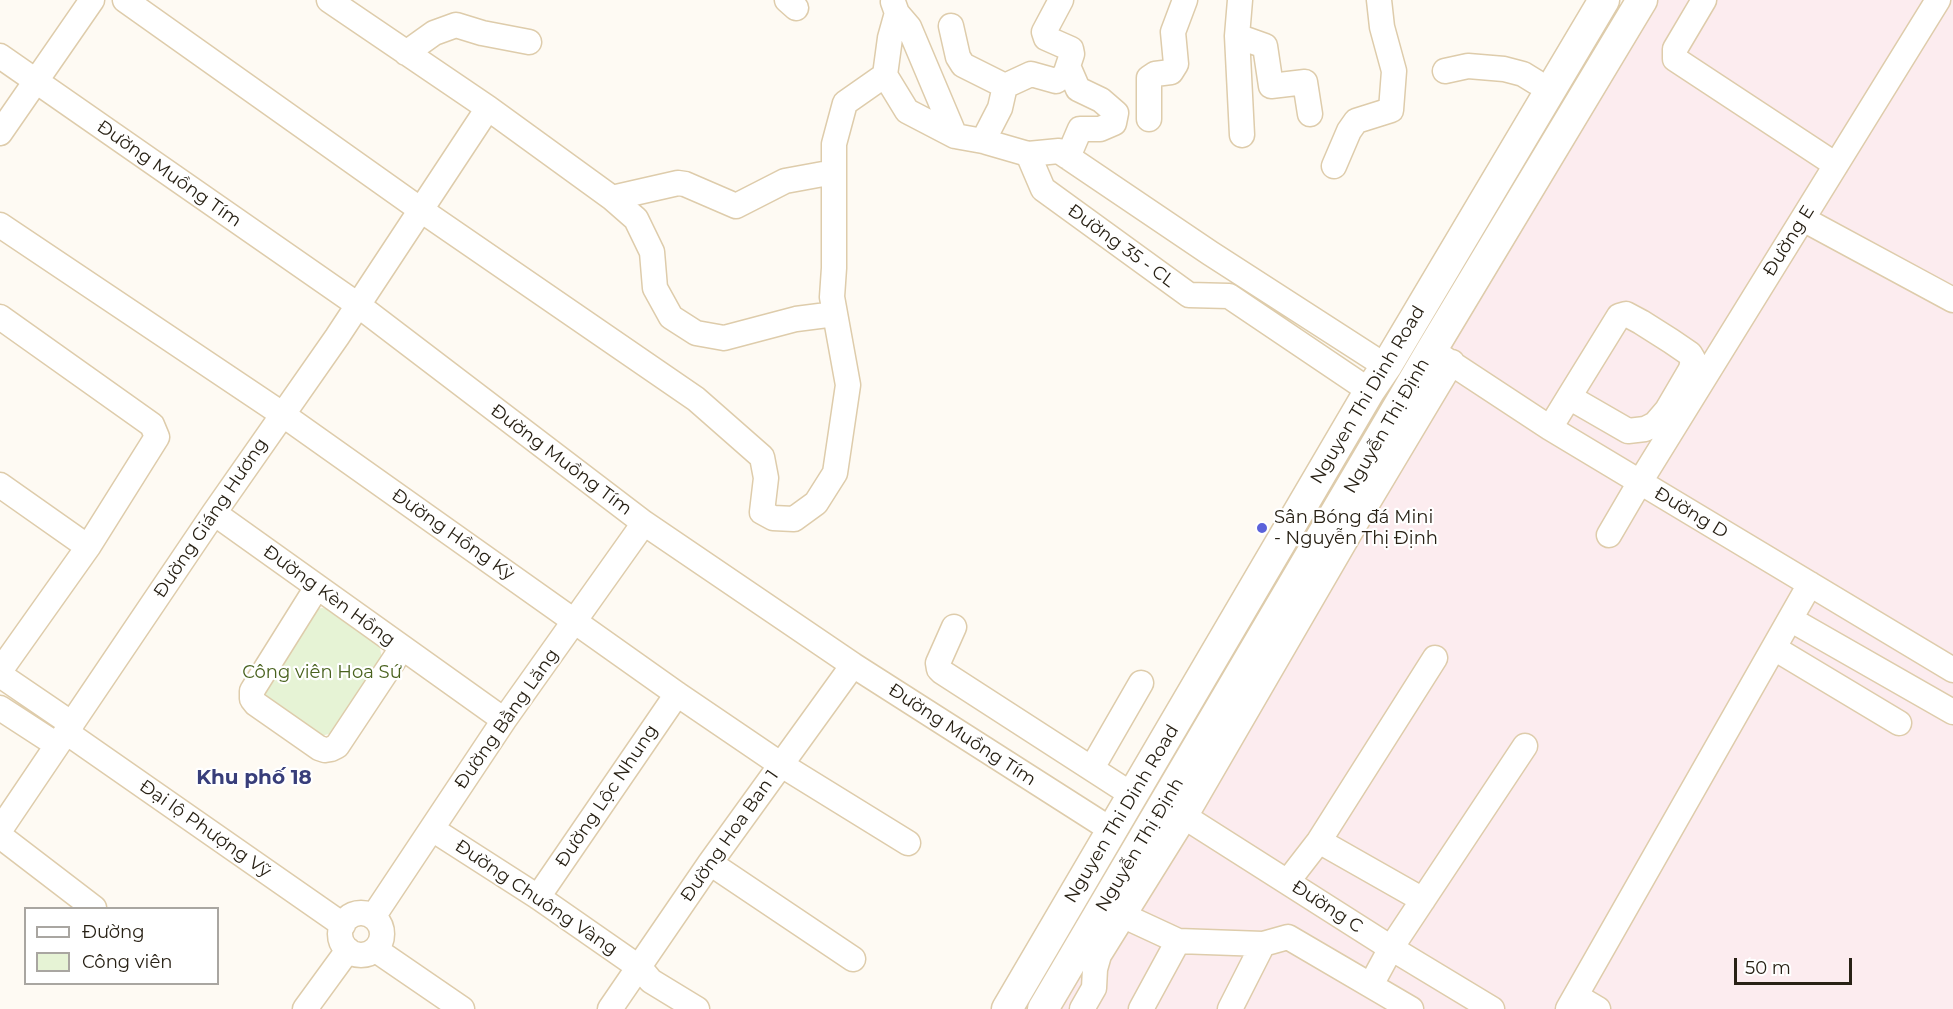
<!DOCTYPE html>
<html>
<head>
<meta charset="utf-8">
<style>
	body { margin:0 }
	#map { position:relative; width:1953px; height:1009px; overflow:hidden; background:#fefaf3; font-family:Montserrat,sans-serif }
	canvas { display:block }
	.legend { position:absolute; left:24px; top:907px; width:195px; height:78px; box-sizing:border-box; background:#fff; border:2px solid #a9a6a1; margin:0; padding:8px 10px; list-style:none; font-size:18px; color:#282115 }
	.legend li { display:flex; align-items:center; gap:12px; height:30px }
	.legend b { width:30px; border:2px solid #a9a6a1 }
	.scale { position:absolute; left:1734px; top:958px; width:118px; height:27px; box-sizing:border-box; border:3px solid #282115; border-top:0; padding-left:8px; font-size:18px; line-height:21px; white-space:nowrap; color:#282115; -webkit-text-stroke:4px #fff; paint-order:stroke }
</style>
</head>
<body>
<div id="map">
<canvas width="1953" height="1009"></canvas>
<ul class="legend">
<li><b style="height:8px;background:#fff"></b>Đường</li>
<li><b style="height:16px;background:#e6f3d5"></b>Công viên</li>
</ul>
<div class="scale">50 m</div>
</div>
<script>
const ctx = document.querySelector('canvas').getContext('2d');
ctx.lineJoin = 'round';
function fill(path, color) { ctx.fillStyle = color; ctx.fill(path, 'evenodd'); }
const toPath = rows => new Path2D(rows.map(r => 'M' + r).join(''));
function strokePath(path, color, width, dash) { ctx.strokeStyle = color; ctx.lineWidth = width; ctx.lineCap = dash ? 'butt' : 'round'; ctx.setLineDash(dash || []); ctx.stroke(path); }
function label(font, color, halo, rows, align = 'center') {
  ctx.font = font + ' Montserrat,sans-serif'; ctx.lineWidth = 4.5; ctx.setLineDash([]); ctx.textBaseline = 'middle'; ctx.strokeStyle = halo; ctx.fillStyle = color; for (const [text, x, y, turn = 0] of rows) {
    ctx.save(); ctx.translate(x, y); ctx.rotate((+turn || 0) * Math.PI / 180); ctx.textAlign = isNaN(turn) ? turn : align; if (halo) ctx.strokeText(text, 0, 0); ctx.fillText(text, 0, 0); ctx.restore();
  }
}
const industrial = toPath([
	[1657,0,1953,0,1953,1009,1057,1009]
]);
const green = toPath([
	[322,608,329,609,379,644,382,658,332,733,318,737,265,701,262,691,316,609]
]);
const minor = toPath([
	[125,0,421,210,696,399,762,457,766,478,762,512,773,518,794,519,816,503,835,473,848,385,832,297,834,268,834,144,845,103,885,75],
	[329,0,488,108,612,198,636,219,652,252,655,288,671,317,696,333,724,338,796,319,835,314],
	[787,0,796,8],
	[1240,0,1237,36,1242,135],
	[1704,0,1675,49,1675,59,1836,165],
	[893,2,897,13,909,27,955,136],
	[897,13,890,38,885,75,907,111,955,136,983,141,1028,154,1059,151,1210,253,1373,358],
	[951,26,958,57,963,65,1005,86],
	[1237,36,1265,46,1271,86,1305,82,1310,114],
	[406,53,434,33,456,25,482,33,529,42],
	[0,56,358,305,644,523,853,665,1099,822],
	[1445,71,1468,66,1504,69,1523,74,1536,82],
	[1149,119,1149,78,1155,74,1171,72,1176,64,1173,32,1185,0],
	[0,133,92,0],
	[983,141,1000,108,1005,86,1031,74,1056,81,1065,75,1072,54,1071,49,1046,38,1044,32,1061,0],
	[1028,154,1043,189,1189,295,1229,296,1358,383],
	[1068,157,1080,129,1100,129,1114,123,1116,113,1101,100,1078,89,1068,66],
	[1334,166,1349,131,1356,121,1391,110,1394,71,1382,27,1379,0],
	[612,198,678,183,685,184,736,206,785,181,834,172],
	[1803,219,1953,300],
	[0,225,282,414,677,694,780,764,908,843],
	[0,317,152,425,157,437,88,547,0,671],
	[1439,355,1550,428,1953,670],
	[1550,428,1569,397,1619,316,1626,314,1641,322,1671,341,1690,354,1693,359,1691,369,1667,410,1655,424,1645,429,1628,431,1569,397],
	[0,485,88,547],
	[214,513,504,720],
	[1609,535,1640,482,1938,0],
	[317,587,255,686,252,691,252,699,256,704,319,748,325,750,331,749,337,746,402,648],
	[1790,619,1953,712],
	[954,627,938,663,939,669,942,672,1120,787],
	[1774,648,1899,723],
	[0,675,72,724],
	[0,708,57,745],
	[66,732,343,925],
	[1092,768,1141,683],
	[1169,812,1185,817,1391,948,1492,1009],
	[432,829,538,897,640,968,651,981,697,1009],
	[0,830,214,513,337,337,488,108],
	[0,836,94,908],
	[1319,841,1423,900],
	[710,863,853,959],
	[1288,881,1319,841,1435,658],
	[538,897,677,694],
	[1112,908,1124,916,1178,941,1263,944,1288,937,1411,1009],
	'340 934a21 21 0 1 1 42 0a21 21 0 1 1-42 0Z',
	[373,917,504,720,644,523],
	[376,950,462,1009],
	[1371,985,1391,948,1525,746],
	[1576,996,1598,1009],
	[305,1009,348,950],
	[610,1009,710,863,853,665],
	[1082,1009,1094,988,1095,969,1099,955,1185,817,1351,531,1452,362],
	[1141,1009,1178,941],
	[1230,1009,1263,944],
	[1568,1009,1810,584]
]);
const major = toPath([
	[1007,1009,1370,390,1387,365,1604,0],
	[1043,1009,1431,351,1642,0]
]);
const markers = [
	[1262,528,6,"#5b62da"]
];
const streetNames = [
	["Đường Muồng Tím",169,174,35],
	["Đường E",1789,241,-58],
	["Đường 35 - CL",1121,246,36],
	["Nguyen Thi Dinh Road",1368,395,-59],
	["Nguyễn Thị Định",1387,426,-60],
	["Đường Muồng Tím",561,460,37],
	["Đường D",1691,513,31],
	["Đường Giáng Hương",211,518,-56],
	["Đường Hồng Kỳ",453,535,35],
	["Đường Kèn Hồng",329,596,36],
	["Đường Bằng Lăng",507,719,-55],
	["Đường Muồng Tím",962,735,33],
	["Đường Lộc Nhung",607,796,-56],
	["Nguyen Thi Dinh Road",1122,814,-59],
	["Đại lộ Phượng Vỹ",205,829,35],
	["Đường Hoa Ban 1",730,836,-55],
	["Nguyễn Thị Định",1140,845,-59],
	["Đường Chuông Vàng",536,898,34],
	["Đường C",1327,907,33]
];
const poiNames = [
	["Sân Bóng đá Mini",1274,518],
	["- Nguyễn Thị Định",1274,539]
];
const parkNames = [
	["Công viên Hoa Sứ",322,673]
];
const neighbourhoodNames = [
	["Khu phố 18",254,778]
];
fill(industrial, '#fcecef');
fill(green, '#e6f3d5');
strokePath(minor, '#deccab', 27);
strokePath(major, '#deccab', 33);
strokePath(minor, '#fff', 24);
strokePath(major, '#fff', 30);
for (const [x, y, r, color] of markers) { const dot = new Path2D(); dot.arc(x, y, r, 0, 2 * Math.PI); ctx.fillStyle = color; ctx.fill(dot); strokePath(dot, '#fff', 2); }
label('18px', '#282115', '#fff', streetNames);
label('18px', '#282115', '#fff', poiNames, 'left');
label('18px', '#49621e', '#fff', parkNames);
label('bold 20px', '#383e7a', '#fff', neighbourhoodNames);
</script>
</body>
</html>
